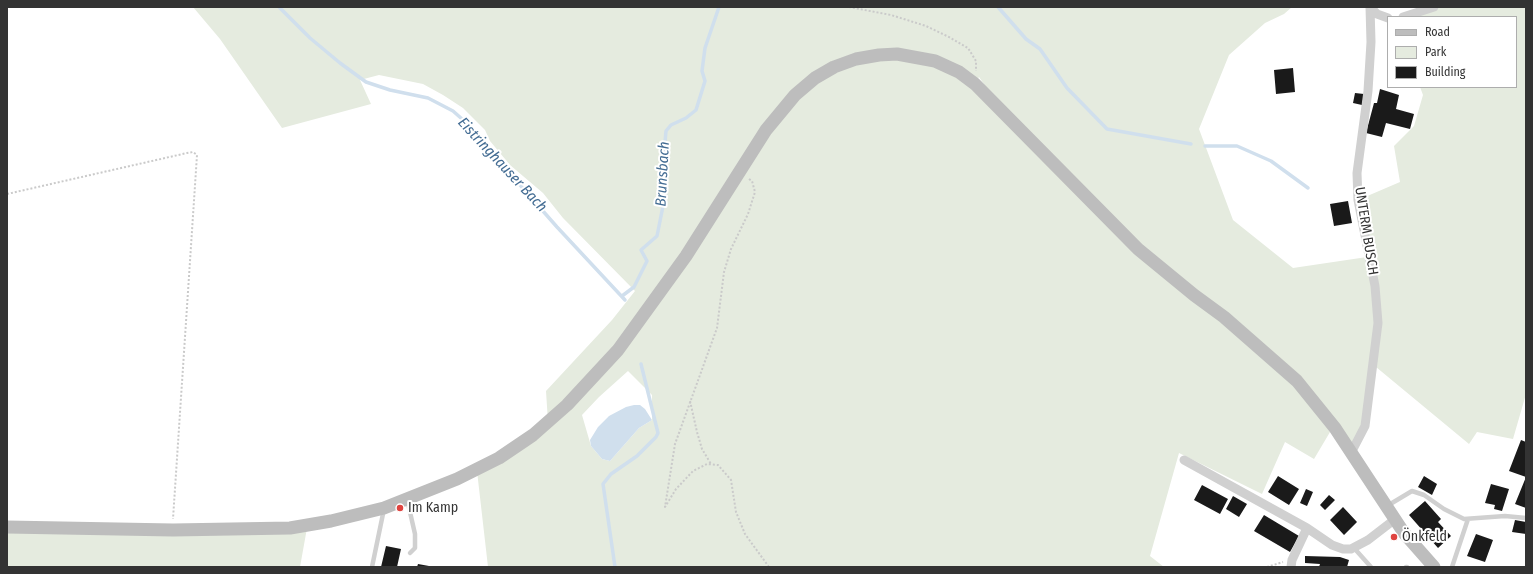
<!DOCTYPE html>
<html>
<head>
<meta charset="utf-8">
<style>
	body { margin:0 }
	#map { position:relative; width:1533px; height:574px; overflow:hidden; background:#fff; font-family:"Fira Sans Condensed",sans-serif }
	canvas { display:block }
	.frame { position:absolute; inset:0; border:8px solid #333; pointer-events:none }
	.legend { position:absolute; left:1387px; top:16px; width:130px; height:72px; box-sizing:border-box; background:#fff; border:1px solid #adadad; margin:0; padding:5px 7px; list-style:none; font-size:12px; color:#333 }
	.legend li { display:flex; align-items:center; gap:8px; height:20px }
	.legend b { width:20px; border:1px solid #adadad }
</style>
</head>
<body>
<div id="map">
<canvas width="1533" height="574"></canvas>
<div class="frame"></div>
<ul class="legend">
<li><b style="height:5px;background:#bdbdbd"></b>Road</li>
<li><b style="height:11px;background:#e5ebdf"></b>Park</li>
<li><b style="height:11px;background:#1a1a1a"></b>Building</li>
</ul>
</div>
<script>
const ctx = document.querySelector('canvas').getContext('2d');
ctx.lineJoin = 'round';
function fill(path, color) { ctx.fillStyle = color; ctx.fill(path, 'evenodd'); }
const toPath = rows => new Path2D(rows.map(r => 'M' + r).join(''));
function strokePath(path, color, width, dash) { ctx.strokeStyle = color; ctx.lineWidth = width; ctx.lineCap = dash ? 'butt' : 'round'; ctx.setLineDash(dash || []); ctx.stroke(path); }
function label(font, color, halo, rows, align = 'center') {
  ctx.font = font + ' "Fira Sans Condensed",sans-serif'; ctx.lineWidth = 4; ctx.setLineDash([]); ctx.textBaseline = 'middle'; ctx.strokeStyle = halo; ctx.fillStyle = color; for (const [text, x, y, turn = 0] of rows) {
    ctx.save(); ctx.translate(x, y); ctx.rotate((+turn || 0) * Math.PI / 180); ctx.textAlign = isNaN(turn) ? turn : align; if (halo) ctx.strokeText(text, 0, 0); ctx.fillText(text, 0, 0); ctx.restore();
  }
}
const green = toPath([
	[193,7,1292,7,1284,14,1265,23,1229,55,1199,129,1233,220,1293,268,1367,257,1372,288,1376,325,1362,424,1353,447,1343,432,1299,380,1270,353,1160,264,1125,230,997,103,979,77,975,84,1083,195,1109,218,1107,221,1157,270,1192,299,1223,320,1296,383,1333,427,1314,459,1285,442,1262,494,1179,453,1150,556,1164,567,488,567,477,471,515,447,548,422,546,391,612,320,635,291,563,218,543,193,510,165,490,141,485,130,463,108,443,95,423,84,379,75,360,80,371,104,282,128,220,39],
	[854,56,855,59,834,67,815,78,782,109,781,104,800,85,838,61],
	[628,371,652,395,652,420,639,428,610,461,602,459,591,446,582,415,599,397],
	[1433,7,1526,7,1526,394,1513,439,1477,432,1469,444,1376,367,1380,326,1358,200,1400,182,1394,146,1414,126,1423,95,1420,87,1516,87,1516,17,1403,17],
	[307,528,300,567,7,567,7,531]
]);
const water = toPath([
	[634,405,640,405,645,409,652,420,639,428,610,461,602,459,591,446,590,440,598,427,609,416,626,407]
]);
const stream = toPath([
	[279,7,310,38,340,63,366,82,390,90,428,98,453,111,462,119,557,227,625,300],
	[998,7,1026,39,1040,49,1067,88,1107,129,1191,144],
	[1205,146,1237,146,1271,161,1308,188],
	[622,296,634,287,647,261,641,250,657,236,665,196,663,164,666,131,671,125,686,118,696,110,705,81,702,71,705,48,719,7],
	[615,567,603,484,611,474,637,456,656,437,658,433,641,364]
]);
const building = toPath([
	[1293,68,1295,92,1276,94,1274,70],
	[1380,89,1399,95,1396,109,1414,114,1410,129,1386,123,1382,137,1366,133,1374,103,1377,103],
	[1355,93,1364,94,1362,105,1353,103],
	[1348,201,1352,223,1334,226,1330,204],
	[1521,440,1526,442,1526,508,1515,504,1526,477,1509,471],
	[1278,476,1299,489,1289,505,1268,492],
	[1424,476,1437,484,1432,495,1418,487],
	[1491,484,1509,489,1502,511,1494,509,1495,505,1485,503],
	[1202,485,1228,499,1220,514,1194,500],
	[1306,489,1313,492,1307,506,1300,503],
	[1329,495,1335,500,1325,510,1320,505],
	[1233,496,1247,504,1239,517,1226,509],
	[1425,501,1441,519,1438,522,1451,536,1438,548,1409,515],
	[1343,507,1357,522,1344,535,1330,520],
	[1264,515,1299,536,1290,552,1254,531],
	[1515,520,1526,522,1526,534,1512,532],
	[1476,534,1493,540,1485,562,1467,556],
	[386,546,401,549,397,567,381,567],
	[1305,556,1340,557,1349,560,1347,567,1319,567,1320,564,1305,563],
	[418,564,429,566,429,567,417,567]
]);
const path = toPath([
	[849,7,891,15,926,26,949,37,968,48,976,61,976,71],
	[749,179,752,181,755,192,748,214,731,249,724,272,717,328,675,444,665,507,676,489,693,471,707,464,718,465,731,480,736,512,745,534,769,567],
	[7,194,187,153,193,152,197,155,173,519],
	[690,401,697,432,702,449,711,464],
	[1267,567,1283,562]
]);
const lane = toPath([
	[407,499,415,534,415,548,410,553],
	[1387,506,1412,491,1424,495,1444,509,1464,519,1505,516,1526,518],
	[1354,548,1371,567],
	[372,567,384,509],
	[1406,567,1407,567],
	[1452,567,1468,519]
]);
const street = toPath([
	[1371,8,1377,14,1388,18],
	[1403,17,1434,7],
	[1352,451,1365,426,1378,323,1375,286,1358,200,1357,173,1368,91,1371,42,1370,7],
	[1184,460,1307,528],
	[1291,567,1292,560,1307,528,1332,545,1343,549,1351,549,1368,540,1394,520]
]);
const secondary = toPath([
	[7,527,173,530,290,528,331,521,384,508,457,479,499,458,533,435,567,405,618,350,686,256,766,130,795,95,815,78,834,67,856,59,879,55,897,54,935,61,959,72,975,84,1138,249,1194,295,1224,317,1297,381,1335,428,1404,533,1434,567]
]);
const markers = [
	[400,508,4,"#df4440"],
	[1394,537,4,"#df4440"]
];
const streetNames = [
	["UNTERM BUSCH",1366,231,81]
];
const poiNames = [
	["Im Kamp",408,508],
	["Önkfeld",1402,537]
];
const waterNames = [
	["Eistringhauser Bach",502,165,47],
	["Brunsbach",663,174,-87]
];
fill(green, '#e5ebdf');
fill(water, '#d0dfed');
strokePath(stream, '#d0dfed', 3.5);
fill(building, '#1a1a1a');
strokePath(path, '#cacaca', 2, [2, 2]);
strokePath(lane, '#d0d0d0', 4.5);
strokePath(street, '#d0d0d0', 9);
strokePath(secondary, '#bdbdbd', 13);
for (const [x, y, r, color] of markers) { const dot = new Path2D(); dot.arc(x, y, r, 0, 2 * Math.PI); ctx.fillStyle = color; ctx.fill(dot); strokePath(dot, '#fff', 1.5); }
label('14px', '#333', '#fff', streetNames);
label('14px', '#333', '#fff', poiNames, 'left');
label('italic 15px', '#436c93', '#fff', waterNames);
</script>
</body>
</html>
